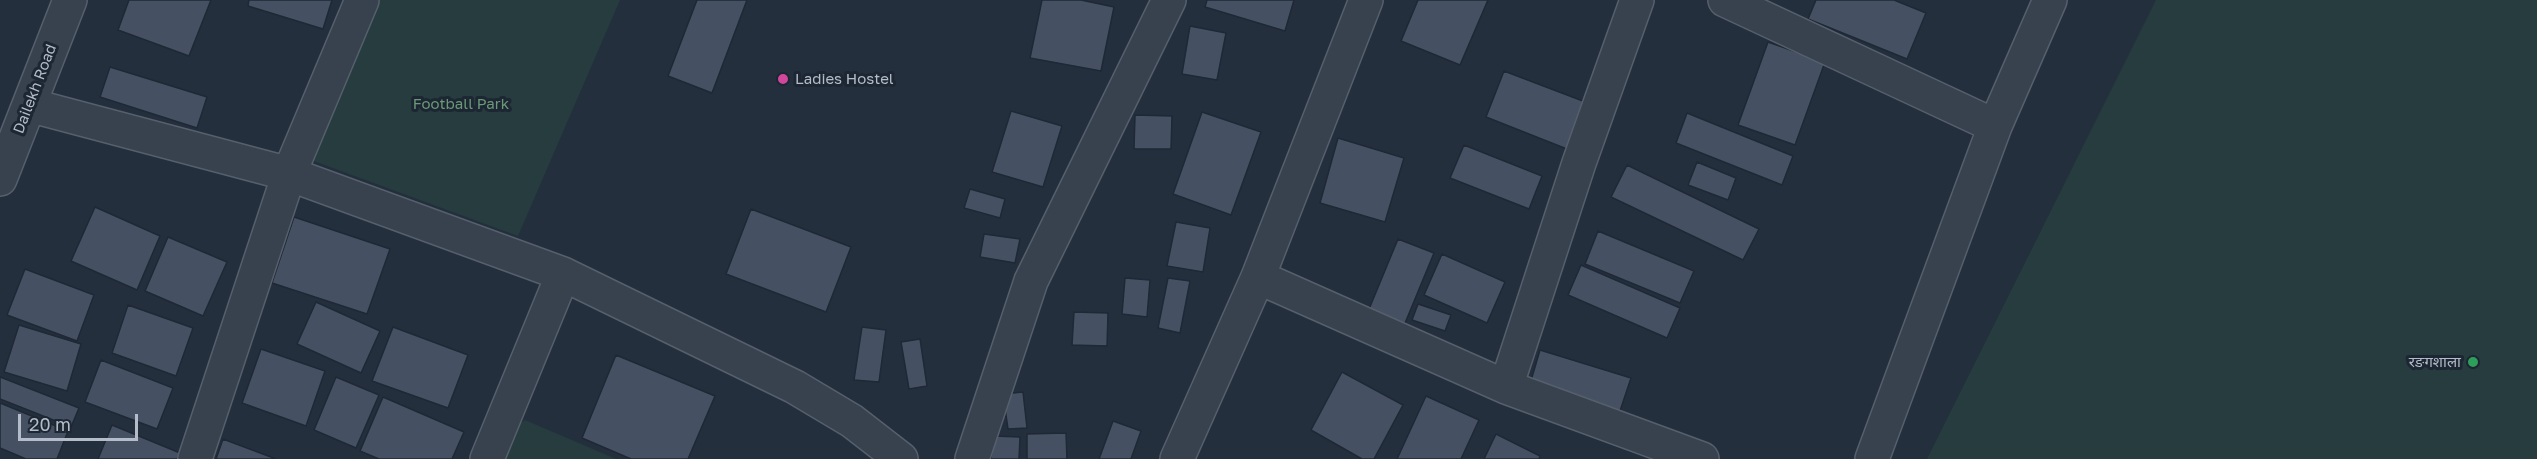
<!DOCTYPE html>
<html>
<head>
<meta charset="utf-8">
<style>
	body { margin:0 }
	#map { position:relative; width:2537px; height:459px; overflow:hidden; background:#242f3e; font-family:"Golos Text",sans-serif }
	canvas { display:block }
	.scale { position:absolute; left:18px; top:414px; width:120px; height:27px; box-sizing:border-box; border:3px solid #b4bcc9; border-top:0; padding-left:8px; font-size:18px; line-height:21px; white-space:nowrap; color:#b4bcc9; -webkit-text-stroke:4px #1d2633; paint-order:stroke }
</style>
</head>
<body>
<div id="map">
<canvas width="2537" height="459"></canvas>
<div class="scale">20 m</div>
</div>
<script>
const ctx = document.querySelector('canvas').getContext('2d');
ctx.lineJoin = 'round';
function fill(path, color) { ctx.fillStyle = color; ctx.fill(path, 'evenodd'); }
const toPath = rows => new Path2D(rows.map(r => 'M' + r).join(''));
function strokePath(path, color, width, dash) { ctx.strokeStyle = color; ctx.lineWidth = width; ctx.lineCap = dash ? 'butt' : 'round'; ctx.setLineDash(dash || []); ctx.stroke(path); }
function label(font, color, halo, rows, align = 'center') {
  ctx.font = font + ' "Golos Text","Noto Sans Devanagari",sans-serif'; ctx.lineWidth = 6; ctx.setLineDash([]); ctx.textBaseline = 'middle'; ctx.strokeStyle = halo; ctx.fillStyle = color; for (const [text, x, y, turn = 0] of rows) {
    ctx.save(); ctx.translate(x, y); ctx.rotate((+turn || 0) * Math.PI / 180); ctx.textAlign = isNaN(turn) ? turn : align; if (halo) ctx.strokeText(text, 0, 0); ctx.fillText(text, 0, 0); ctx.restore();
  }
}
const green = toPath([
	[380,0,620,0,518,236,311,160],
	[2156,0,2537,0,2537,459,1927,459],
	[525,420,616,459,496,459,509,431]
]);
const building = toPath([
	[129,0,211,0,189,56,118,30,129,0],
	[249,0,332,0,323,29,248,6,249,0],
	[697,0,747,0,712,93,668,76,697,0],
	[1042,0,1081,0,1114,7,1101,71,1030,58,1042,0],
	[1207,0,1294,0,1285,31,1205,7,1207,0],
	[1418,0,1488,0,1460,65,1401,41,1418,0],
	[1816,0,1894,0,1926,13,1907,59,1808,19,1816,0],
	[1190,26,1226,33,1217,80,1182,74,1190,26],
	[1768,42,1825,62,1795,145,1738,125,1768,42],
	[110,67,207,97,197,128,100,97,110,67],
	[1504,71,1596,106,1577,153,1486,117,1504,71],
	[1011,111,1062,126,1043,187,992,172,1011,111],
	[1202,112,1261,132,1231,215,1173,194,1202,112],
	[1687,113,1793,156,1782,185,1676,143,1687,113],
	[1135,115,1172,116,1171,149,1134,149,1135,115],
	[1338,138,1404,158,1385,222,1320,203,1338,138],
	[1464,145,1542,176,1529,209,1450,178,1464,145],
	[1697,162,1736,178,1728,200,1688,185,1697,162],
	[1627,165,1759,229,1743,260,1611,197,1627,165],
	[970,189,1005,199,1000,218,964,208,970,189],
	[95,207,160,236,137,290,71,261,95,207],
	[751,209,851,247,826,312,726,274,751,209],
	[294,217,390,249,367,314,272,283,294,217],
	[1176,222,1210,228,1203,272,1167,266,1176,222],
	[1598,231,1694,271,1680,303,1585,264,1598,231],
	[984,234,1020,239,1015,263,980,257,984,234],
	[168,237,227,262,203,316,145,291,168,237],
	[1398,239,1434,253,1403,328,1367,314,1398,239],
	[1442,254,1505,282,1487,323,1424,295,1442,254],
	[1581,265,1680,308,1667,338,1568,295,1581,265],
	[25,269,94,295,77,341,7,315,25,269],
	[1125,278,1150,280,1147,317,1122,314,1125,278],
	[1168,278,1190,281,1180,333,1158,328,1168,278],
	[316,302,380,331,361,373,297,344,316,302],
	[1418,304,1451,315,1445,331,1412,320,1418,304],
	[128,305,193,328,176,376,112,353,128,305],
	[1074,312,1108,313,1107,346,1072,345,1074,312],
	[19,325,81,344,67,391,4,372,19,325],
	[393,327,468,355,448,408,372,381,393,327],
	[862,327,886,330,879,382,854,380,862,327],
	[920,339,927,386,909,389,901,342,920,339],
	[261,349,325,371,306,426,242,403,261,349],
	[1540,350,1631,378,1620,411,1530,384,1540,350],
	[616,355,715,396,688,459,631,459,582,438,616,355],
	[101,360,173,388,157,429,85,402,101,360],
	[1342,372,1403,405,1374,459,1362,459,1311,430,1342,372],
	[0,377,79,408,71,427,0,399,0,377],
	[336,377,379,395,356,448,314,430,336,377],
	[1023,392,1027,428,1008,429,1003,394,1023,392],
	[1426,396,1479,420,1461,459,1397,459,1426,396],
	[383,397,464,432,452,459,379,459,360,451,383,397],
	[0,403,68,431,57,459,26,459,0,448,0,403],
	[1113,421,1141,431,1131,459,1099,459,1113,421],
	[112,425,185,455,184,459,98,459,112,425],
	[1066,433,1067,459,1027,459,1027,434,1066,433],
	[1496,434,1540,456,1539,459,1484,459,1496,434],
	[993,436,1020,437,1019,459,991,459,993,436],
	[223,439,276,459,216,459,223,439]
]);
const minor = toPath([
	[1725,0,1995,126],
	[29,105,289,174,563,274,795,387,852,421,901,459],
	[0,179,70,0],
	[1258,277,1506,387,1702,459],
	[1506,387,1579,163,1637,0],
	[195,459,289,174,362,0],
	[487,459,563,274],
	[972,459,1031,281,1169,0],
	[1177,459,1258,277,1366,0],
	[1872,459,1995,126,2050,0]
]);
const markers = [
	[783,79,6,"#d1479c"],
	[2473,362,6,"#2e9e5b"]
];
const poiNames = [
	["Ladies Hostel",795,79],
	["रङगशाला",2461,362,"right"]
];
const streetNames = [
	["Dailekh Road",35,89,-69]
];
const parkNames = [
	["Football Park",461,104]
];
fill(green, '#263c3f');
fill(building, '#455162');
strokePath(building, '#1f2835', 1.5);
strokePath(minor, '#565f6c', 36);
strokePath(minor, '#38414e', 33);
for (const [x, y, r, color] of markers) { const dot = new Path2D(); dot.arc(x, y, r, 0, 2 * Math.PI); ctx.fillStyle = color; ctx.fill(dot); strokePath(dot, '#1d2633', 2); }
label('15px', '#b4bcc9', '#1d2633', poiNames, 'left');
label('15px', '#b4bcc9', '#1d2633', streetNames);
label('15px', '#6b9a76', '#1d2633', parkNames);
</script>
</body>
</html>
